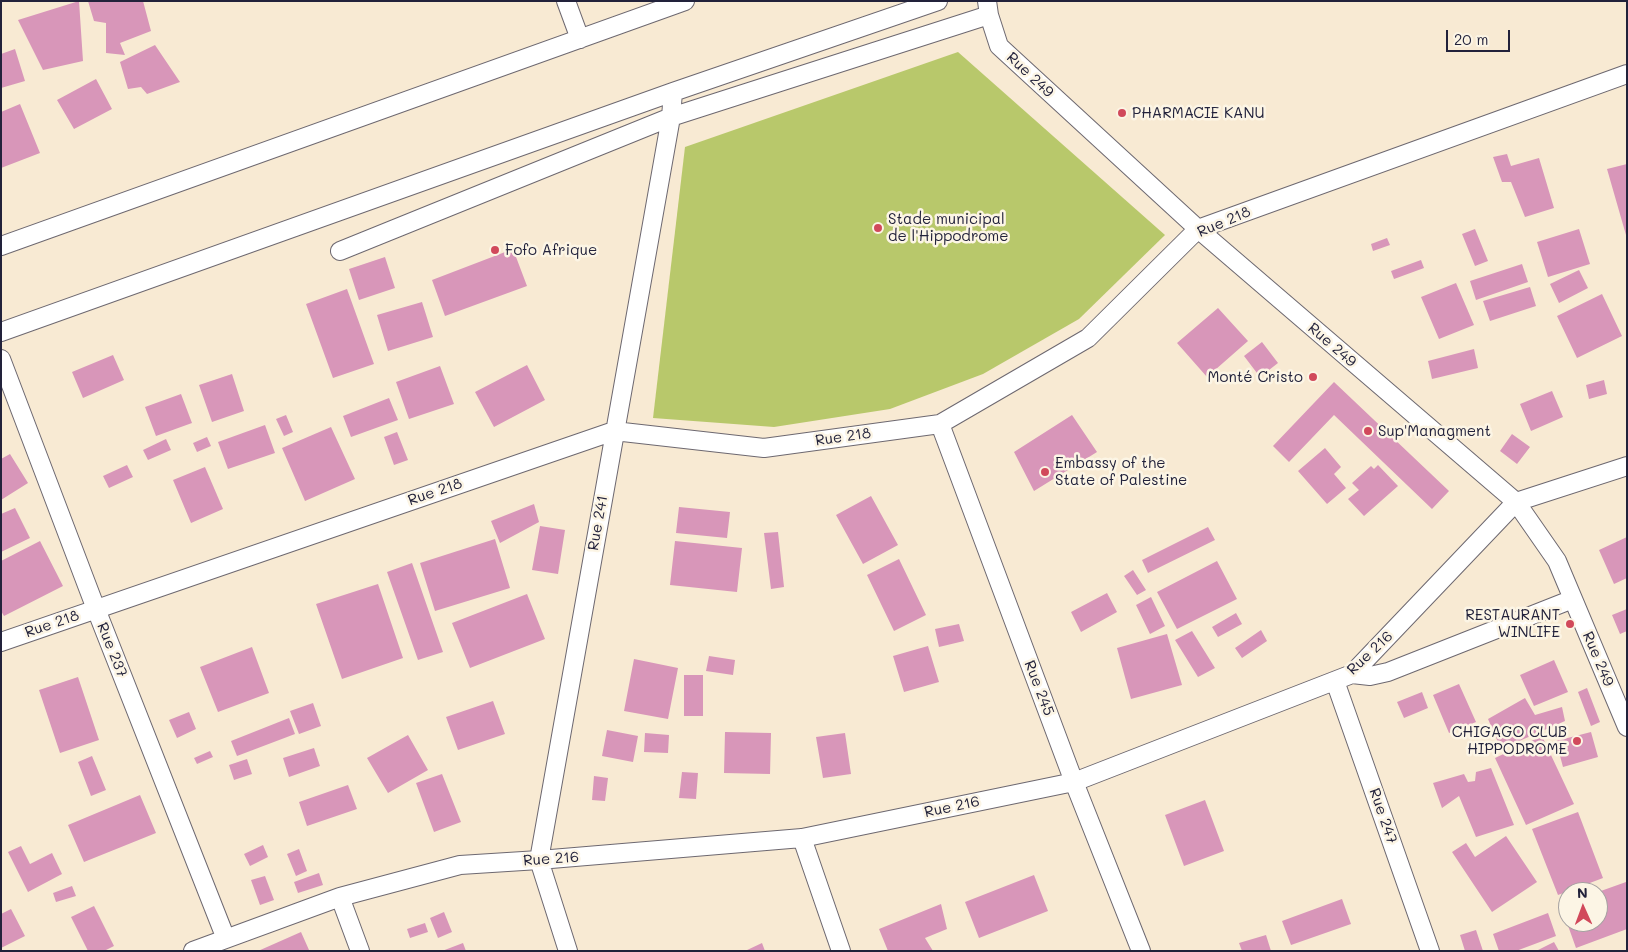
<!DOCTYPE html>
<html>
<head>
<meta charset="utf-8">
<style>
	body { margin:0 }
	#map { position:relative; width:1628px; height:952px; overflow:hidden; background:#f8ead3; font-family:Mali,sans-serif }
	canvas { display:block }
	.frame { position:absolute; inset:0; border:2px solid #22223b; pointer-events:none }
	.north { position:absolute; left:1558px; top:882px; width:50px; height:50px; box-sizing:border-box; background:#fcf5e5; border:1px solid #a5a1a1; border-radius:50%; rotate:358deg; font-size:14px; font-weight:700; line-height:20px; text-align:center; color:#22223b }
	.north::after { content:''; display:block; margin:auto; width:18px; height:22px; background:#d1495b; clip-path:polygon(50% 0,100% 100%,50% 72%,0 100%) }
	.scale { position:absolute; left:1446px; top:30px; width:64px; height:22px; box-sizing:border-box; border:2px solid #22223b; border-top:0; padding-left:6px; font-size:15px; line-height:18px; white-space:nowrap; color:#22223b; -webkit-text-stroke:4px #fcf5e5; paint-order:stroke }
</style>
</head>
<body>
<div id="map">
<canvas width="1628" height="952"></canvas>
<div class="frame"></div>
<div class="north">N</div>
<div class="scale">20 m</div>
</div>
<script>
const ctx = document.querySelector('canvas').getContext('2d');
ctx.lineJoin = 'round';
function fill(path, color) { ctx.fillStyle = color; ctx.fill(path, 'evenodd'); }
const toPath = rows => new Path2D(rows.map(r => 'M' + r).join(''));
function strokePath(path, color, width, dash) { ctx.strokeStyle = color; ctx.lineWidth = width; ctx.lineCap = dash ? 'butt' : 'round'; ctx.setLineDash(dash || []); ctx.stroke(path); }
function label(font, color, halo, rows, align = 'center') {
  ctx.font = font + ' Mali,sans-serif'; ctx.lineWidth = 5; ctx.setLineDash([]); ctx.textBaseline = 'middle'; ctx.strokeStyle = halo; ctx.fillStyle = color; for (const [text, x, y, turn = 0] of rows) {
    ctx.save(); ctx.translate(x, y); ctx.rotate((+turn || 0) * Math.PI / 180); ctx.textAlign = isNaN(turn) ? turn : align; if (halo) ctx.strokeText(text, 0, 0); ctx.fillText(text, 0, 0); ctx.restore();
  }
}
const green = toPath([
	[958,52,1165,235,1079,319,983,374,890,409,774,427,653,418,685,147]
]);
const building = toPath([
	[79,1,83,61,43,70,18,20],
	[88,1,143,1,151,31,120,43,125,55,106,53,106,23,94,21],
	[155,45,180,82,147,94,141,87,128,89,120,62],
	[15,49,25,81,1,88,1,54],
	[96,79,112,109,74,129,57,100],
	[20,104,40,153,1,168,1,112],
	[1507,154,1511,166,1539,158,1554,208,1525,217,1511,182,1502,182,1493,157],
	[1627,164,1627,235,1626,235,1607,169],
	[1475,229,1488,261,1475,266,1462,234],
	[1579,229,1590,264,1548,277,1537,242],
	[1387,238,1390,245,1373,251,1371,244],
	[513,249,527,286,445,316,432,280],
	[385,257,395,288,359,300,349,269],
	[1421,260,1424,268,1394,279,1391,271],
	[1522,264,1528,282,1476,300,1470,281],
	[1579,270,1588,288,1559,303,1550,284],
	[1456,283,1474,325,1439,339,1421,297],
	[1530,287,1536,306,1490,321,1483,301],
	[347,289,374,364,333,378,306,304],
	[1602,294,1622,336,1577,358,1557,316],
	[422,302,433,337,388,351,377,315],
	[1218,308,1248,341,1207,377,1177,343],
	[1262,342,1278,363,1260,377,1244,356],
	[1474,349,1478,368,1432,379,1428,361],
	[113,355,124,380,83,398,72,372],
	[527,365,545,400,494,427,475,392],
	[440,366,454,404,409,419,396,382],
	[232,374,244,411,212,422,199,385],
	[1604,380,1607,394,1589,399,1586,385],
	[1334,382,1449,491,1432,509,1334,415,1289,462,1273,446],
	[1552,391,1563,417,1531,431,1520,404],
	[181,394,192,423,156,436,145,407],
	[389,398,398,420,351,437,343,416],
	[286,415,293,432,284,436,276,419],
	[1072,415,1097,452,1034,491,1014,452],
	[265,425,275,453,228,469,218,442],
	[331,427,355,479,305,501,282,448],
	[397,432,408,460,394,465,384,437],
	[1512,434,1530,447,1517,464,1500,451],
	[207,437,211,446,197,452,193,443],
	[166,439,171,450,148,460,143,450],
	[1325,448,1341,467,1334,474,1346,488,1327,504,1298,471],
	[10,454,28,483,1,500,1,459],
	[127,465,133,477,109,488,103,476],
	[1378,465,1398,486,1364,516,1348,499,1359,490,1352,483,1371,466,1374,469],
	[205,467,223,509,191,523,173,480],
	[871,496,898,545,863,564,836,515],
	[534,504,539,522,500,543,491,521],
	[679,507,730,512,727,538,676,533],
	[15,508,30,538,1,552,1,514],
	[540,526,565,530,558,574,532,570],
	[1208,527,1215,540,1148,573,1142,560],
	[778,532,784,587,771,589,764,533],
	[1627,537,1627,578,1614,584,1599,550],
	[495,539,510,588,435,611,420,563],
	[40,541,63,586,4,616,1,611,1,561],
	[675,541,742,548,737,592,670,585],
	[899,559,926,615,894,631,867,575],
	[1217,561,1237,599,1177,629,1157,592],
	[412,563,443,652,418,660,387,572],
	[1133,570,1146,590,1137,595,1124,576],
	[378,584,403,658,342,679,316,604],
	[1107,593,1117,612,1081,632,1071,612],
	[527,594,545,639,470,668,452,623],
	[1151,597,1165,626,1150,634,1136,605],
	[1627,609,1627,631,1620,634,1612,615],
	[1236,613,1242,624,1218,637,1212,627],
	[959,624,964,641,939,647,935,629],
	[1261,630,1267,641,1242,658,1235,648],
	[1192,631,1215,668,1198,677,1175,640],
	[1167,634,1182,685,1131,699,1117,648],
	[928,646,939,682,904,692,893,656],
	[252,647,269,693,218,712,200,667],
	[709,656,735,660,733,675,706,671],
	[634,659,678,668,668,719,624,711],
	[1554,660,1568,692,1534,706,1520,675],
	[684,675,703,675,703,716,684,716],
	[78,677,99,740,60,753,39,690],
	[1459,684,1476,722,1449,733,1433,695],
	[1587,688,1600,722,1591,726,1578,692],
	[1422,692,1428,708,1404,718,1397,702],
	[1525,698,1535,715,1562,707,1565,721,1501,749,1488,719],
	[493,701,505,734,458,750,446,717],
	[313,703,321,726,299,734,290,711],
	[189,712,196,729,177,738,169,720],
	[289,718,295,734,237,756,231,741],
	[607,730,638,736,633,762,602,756],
	[725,732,771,733,770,774,724,773],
	[1591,732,1598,757,1563,767,1556,741],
	[645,733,669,735,668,753,644,752],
	[845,733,851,774,823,778,816,737],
	[408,735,428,770,388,793,367,758],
	[1542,736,1574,804,1526,825,1495,758],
	[314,748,320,766,289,777,283,758],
	[210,751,213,757,197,764,194,758],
	[92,756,106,790,91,796,78,762],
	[247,759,252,774,234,780,229,765],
	[1491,768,1514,825,1476,837,1459,796,1442,808,1433,783,1464,774,1468,782,1475,781,1476,772],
	[682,772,698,773,696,799,679,798],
	[442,774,461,822,434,832,416,783],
	[594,776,608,778,605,801,592,800],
	[348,785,357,809,307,826,299,802],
	[140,795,156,833,84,862,68,825],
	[1205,800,1224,851,1184,866,1165,815],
	[1578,812,1603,878,1558,895,1532,829],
	[1506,836,1537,882,1492,912,1452,852,1466,843,1475,857],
	[263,845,268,857,250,866,244,854],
	[21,846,30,864,52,853,62,874,28,892,8,852],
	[299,849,307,871,296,876,287,854],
	[319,873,323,885,298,893,294,882],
	[1034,875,1048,911,979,938,965,902],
	[265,876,274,900,260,905,251,880],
	[1626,882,1627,929,1576,948,1561,906,1568,904,1568,922,1598,922,1598,892],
	[72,886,76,896,56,902,53,893],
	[1342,899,1351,924,1291,945,1282,921],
	[941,904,947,929,925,938,933,951,888,951,879,929],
	[94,906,114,946,104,951,88,951,71,917],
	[11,909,25,936,1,948,1,914],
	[444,912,452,932,438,938,430,918],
	[1548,913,1556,936,1516,951,1499,951,1493,934],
	[425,923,428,932,410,938,407,929],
	[1476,930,1483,951,1465,951,1460,935],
	[301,932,309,950,258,951],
	[1266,935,1271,951,1242,951,1239,943],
	[1554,942,1559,951,1536,951],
	[463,943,466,951,442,951],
	[762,943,765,951,745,951]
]);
const street = toPath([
	[566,1,580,39],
	[987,1,989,15,999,46,1198,229,1516,502,1557,561,1627,727],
	[1,246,685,1],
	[340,251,671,117,989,15],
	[1,332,673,92,938,1],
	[1,359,96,609,226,939],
	[940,424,1074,782,1141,951],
	[1,642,614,431,764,448,940,424,1088,338,1198,229,1627,74],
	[1352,674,1370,676,1388,672,1573,599],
	[1335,681,1430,951],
	[802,838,841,951],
	[340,897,360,951],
	[193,951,340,897,460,865,539,860,802,838,1074,782,1352,674,1516,502,1627,466],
	[568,951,539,860,671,117,673,92]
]);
const markers = [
	[1122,113,5,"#d1495b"],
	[878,228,5,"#d1495b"],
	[495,250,5,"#d1495b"],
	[1313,377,5,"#d1495b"],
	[1368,431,5,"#d1495b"],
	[1045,472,5,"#d1495b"],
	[1570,624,5,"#d1495b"],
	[1577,741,5,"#d1495b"]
];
const streetNames = [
	["Rue 249",1030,75,43],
	["Rue 218",1224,222,-23],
	["Rue 249",1332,345,41],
	["Rue 218",843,437,-8],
	["Rue 218",435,492,-19],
	["Rue 241",598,523,-80],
	["Rue 218",52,624,-19],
	["Rue 237",112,650,68],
	["Rue 216",1370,653,-43],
	["Rue 249",1598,659,67],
	["Rue 245",1039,688,69],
	["Rue 216",952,807,-12],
	["Rue 247",1383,816,71],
	["Rue 216",551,859,-4]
];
const poiNames = [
	["PHARMACIE KANU",1132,113],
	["Stade municipal",888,219],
	["de l'Hippodrome",888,236],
	["Fofo Afrique",505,250],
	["Monté Cristo",1303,377,"right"],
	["Sup'Managment",1378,431],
	["Embassy of the",1055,463],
	["State of Palestine",1055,480],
	["RESTAURANT",1560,615,"right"],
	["WINLIFE",1560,632,"right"],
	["CHIGAGO CLUB",1567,732,"right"],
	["HIPPODROME",1567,749,"right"]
];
fill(green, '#b8c86b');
fill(building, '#d896b9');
strokePath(street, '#6d6870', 20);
strokePath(street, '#fff', 18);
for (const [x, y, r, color] of markers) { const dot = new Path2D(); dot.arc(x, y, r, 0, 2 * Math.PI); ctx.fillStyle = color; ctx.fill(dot); strokePath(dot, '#fcf5e5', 2); }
label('15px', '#22223b', '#fcf5e5', streetNames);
label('15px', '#22223b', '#fcf5e5', poiNames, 'left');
</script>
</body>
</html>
